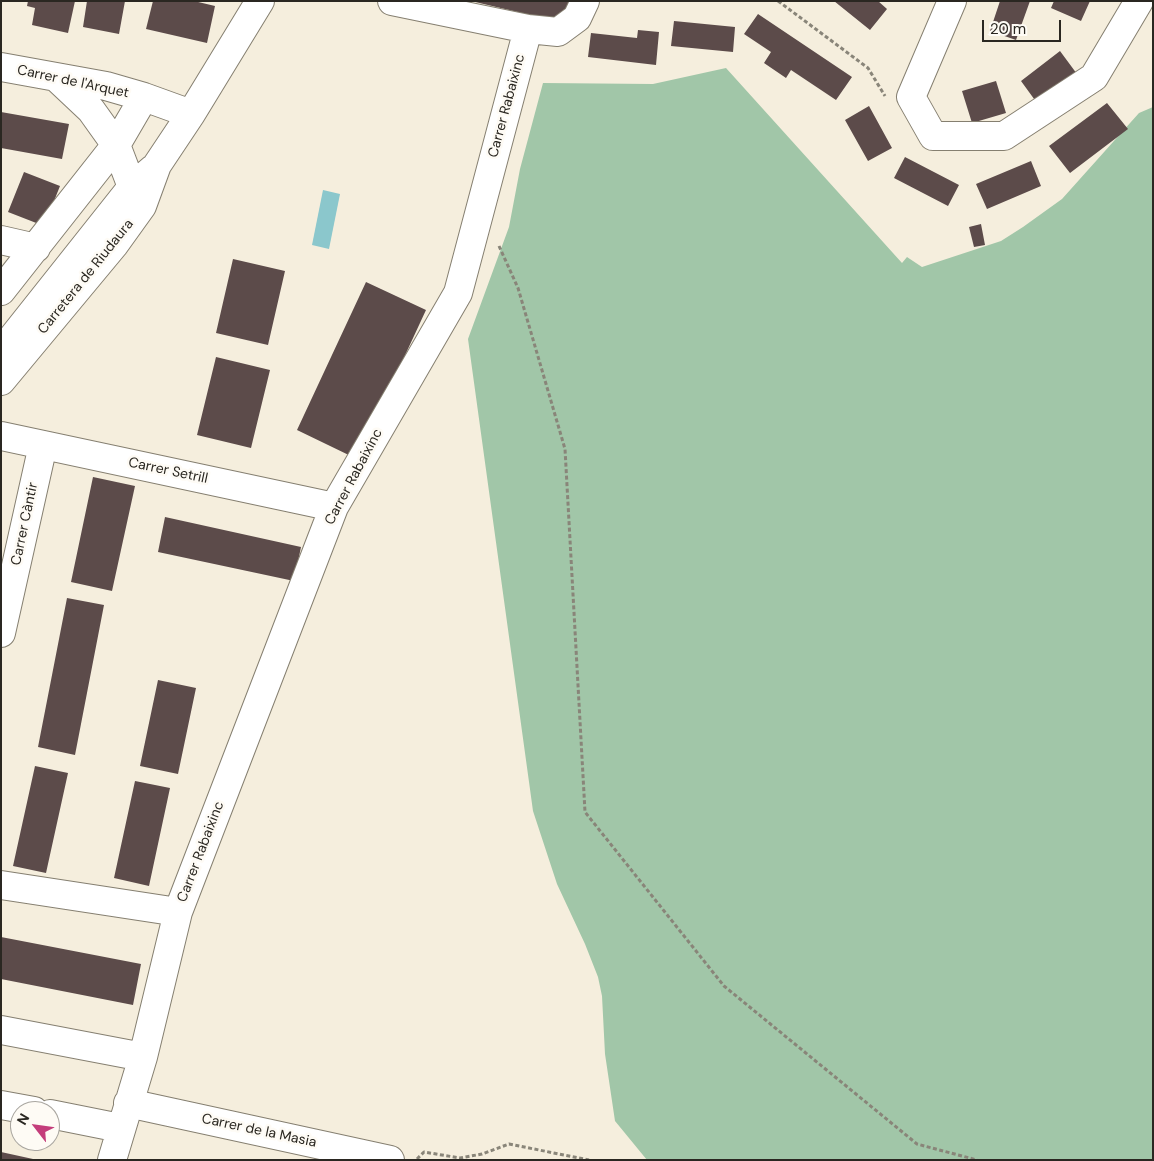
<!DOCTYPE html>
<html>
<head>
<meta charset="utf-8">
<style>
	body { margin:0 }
	#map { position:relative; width:1154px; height:1161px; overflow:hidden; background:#f5eedd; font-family:"DM Sans",sans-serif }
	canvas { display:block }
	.frame { position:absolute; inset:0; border:2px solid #2a2721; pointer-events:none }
	.north { position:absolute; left:10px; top:1101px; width:50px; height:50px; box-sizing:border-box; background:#fefbf5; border:1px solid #a9a6a0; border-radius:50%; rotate:300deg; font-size:14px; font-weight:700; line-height:20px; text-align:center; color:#2a2721 }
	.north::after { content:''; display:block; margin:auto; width:18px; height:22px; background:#c43d7b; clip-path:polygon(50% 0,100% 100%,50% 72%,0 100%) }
	.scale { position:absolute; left:982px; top:20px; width:79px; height:22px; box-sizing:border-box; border:2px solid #2a2721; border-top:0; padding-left:6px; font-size:15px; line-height:18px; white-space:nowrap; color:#2a2721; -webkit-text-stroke:4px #fefbf5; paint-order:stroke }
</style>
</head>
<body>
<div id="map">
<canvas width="1154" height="1161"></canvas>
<div class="frame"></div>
<div class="north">N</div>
<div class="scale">20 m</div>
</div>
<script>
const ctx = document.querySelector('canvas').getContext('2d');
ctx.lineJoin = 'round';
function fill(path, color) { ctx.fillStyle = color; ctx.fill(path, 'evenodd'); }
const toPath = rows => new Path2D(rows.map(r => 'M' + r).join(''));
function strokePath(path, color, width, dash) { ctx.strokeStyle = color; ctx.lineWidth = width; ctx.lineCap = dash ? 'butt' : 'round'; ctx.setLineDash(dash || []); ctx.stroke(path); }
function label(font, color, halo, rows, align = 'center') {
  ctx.font = font + ' "DM Sans",sans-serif'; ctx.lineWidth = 5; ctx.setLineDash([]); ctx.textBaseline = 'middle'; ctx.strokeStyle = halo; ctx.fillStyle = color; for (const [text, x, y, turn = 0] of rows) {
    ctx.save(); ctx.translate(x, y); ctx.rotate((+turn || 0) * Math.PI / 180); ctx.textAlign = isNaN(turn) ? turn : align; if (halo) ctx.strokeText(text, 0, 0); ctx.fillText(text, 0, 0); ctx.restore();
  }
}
const green = toPath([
	[726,68,902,263,907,257,922,267,1001,241,1023,227,1062,199,1139,113,1153,107,1153,1160,647,1160,615,1121,605,1054,602,996,598,977,585,944,557,884,533,811,468,339,509,227,520,169,543,83,653,84]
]);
const water = toPath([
	[323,190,340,194,329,249,312,245]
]);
const building = toPath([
	[28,1,75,1,68,33,32,25,35,8,27,6],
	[87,1,125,1,119,34,83,27],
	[153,1,194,1,215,6,207,43,146,29],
	[471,1,574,1,565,20,526,14],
	[834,1,878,1,887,9,870,30],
	[1000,1,1030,1,1016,40,990,31],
	[1054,1,1090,1,1081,21,1051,8],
	[758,14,852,77,836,100,791,70,786,78,764,63,771,52,744,34],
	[674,21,735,27,733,52,671,46],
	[638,30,659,32,656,65,588,57,591,33,637,38],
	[1060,51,1077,74,1037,103,1021,81],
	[996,81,1006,113,972,123,962,91],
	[1107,103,1128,129,1070,173,1049,146],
	[869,106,892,148,868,161,845,120],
	[1,112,69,124,62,159,1,148],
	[905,157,959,185,948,206,894,178],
	[1031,161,1041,186,987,209,976,184],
	[24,172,60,186,44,226,8,212],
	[981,224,985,245,974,247,969,227],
	[233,259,285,271,268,345,216,333],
	[366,282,426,310,357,459,297,430],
	[216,357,270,370,251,448,197,435],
	[93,477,135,486,112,591,71,582],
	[165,517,301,547,294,581,158,552],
	[67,598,104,605,75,755,38,747],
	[158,680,196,688,178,774,140,766],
	[35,766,68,773,46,873,13,866],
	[135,781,170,788,149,886,114,878],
	[1,937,141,964,133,1005,1,979],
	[1,1152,33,1159,33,1160,1,1160]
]);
const path = toPath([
	[778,1,868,68,885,96],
	[499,246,518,288,565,449,585,812,724,986,917,1144,977,1160],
	[417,1159,424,1152,460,1158,482,1154,509,1144,589,1160]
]);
const minor = toPath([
	[392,1,528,29,558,32,577,18,585,1],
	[952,1,911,97,933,136,1004,136,1094,77,1139,1],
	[1,67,106,86,144,97,191,114],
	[57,78,91,110,116,145,132,187],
	[1,240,36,248],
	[1,291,116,145,144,97],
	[1,352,132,187,153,169],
	[1,381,114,245,142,206,157,165,191,114,260,1],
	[1,436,334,507],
	[1,633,43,445],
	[1,885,178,912],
	[1,1030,143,1057],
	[128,1103,390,1160],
	[1,1105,34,1111],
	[50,1114,120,1128],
	[112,1160,143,1057,178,912,334,507,458,293,528,29]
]);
const streetNames = [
	["Carrer de l'Arquet",73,82,12],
	["Carrer Rabaixinc",507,106,-75],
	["Carretera de Riudaura",86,277,-51],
	["Carrer Setrill",168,471,12],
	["Carrer Rabaixinc",354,477,-62],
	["Carrer Càntir",25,524,-78],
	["Carrer Rabaixinc",201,852,-69],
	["Carrer de la Masia",259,1131,12]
];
fill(green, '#a1c6a8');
fill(water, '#8bc7cc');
fill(building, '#5c4b4a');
strokePath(minor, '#857f70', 30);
strokePath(path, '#898579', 3, [4, 2.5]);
strokePath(minor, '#fff', 28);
label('14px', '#2a2721', '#fefbf5', streetNames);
</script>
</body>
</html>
